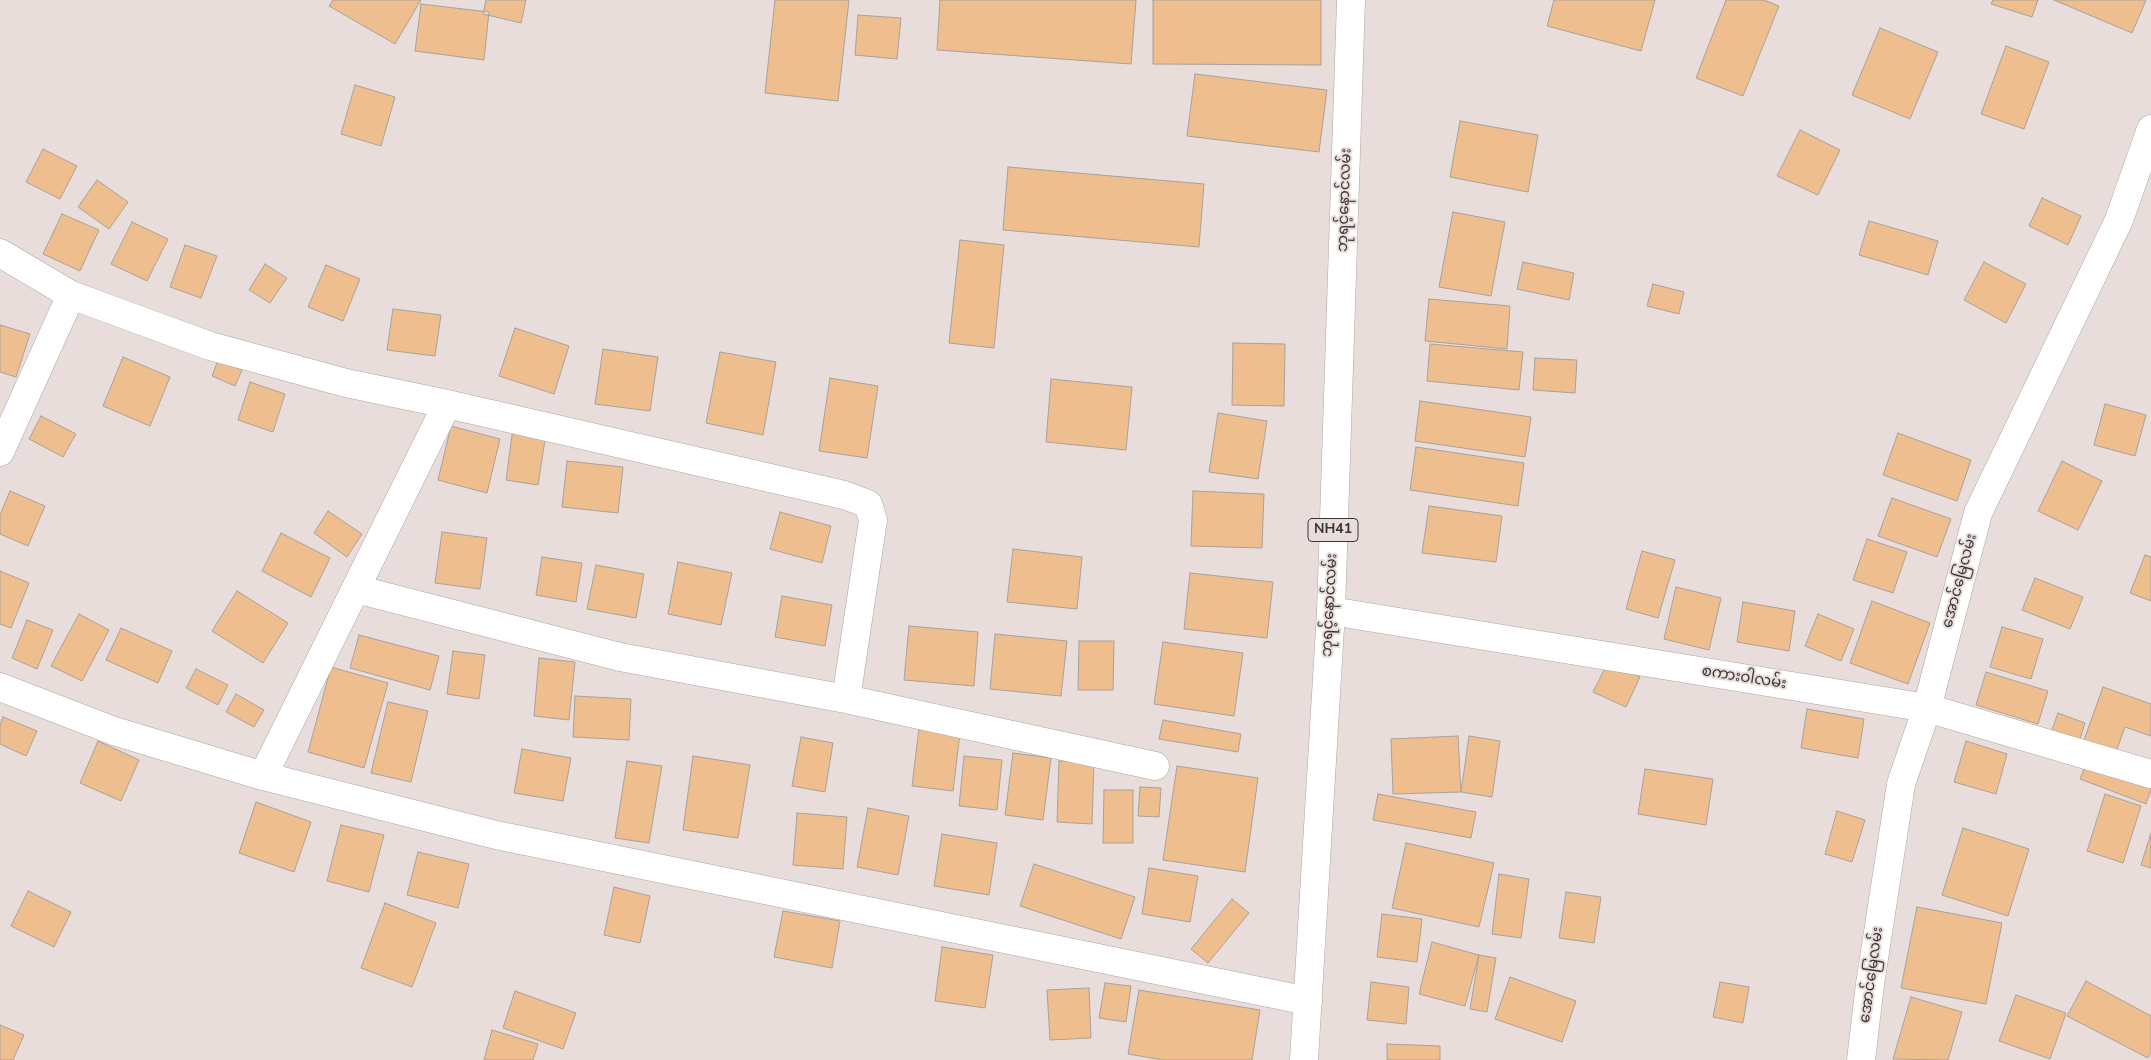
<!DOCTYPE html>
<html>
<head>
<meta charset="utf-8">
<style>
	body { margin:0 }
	canvas { display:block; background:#e8ddda }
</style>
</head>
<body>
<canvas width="2151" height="1060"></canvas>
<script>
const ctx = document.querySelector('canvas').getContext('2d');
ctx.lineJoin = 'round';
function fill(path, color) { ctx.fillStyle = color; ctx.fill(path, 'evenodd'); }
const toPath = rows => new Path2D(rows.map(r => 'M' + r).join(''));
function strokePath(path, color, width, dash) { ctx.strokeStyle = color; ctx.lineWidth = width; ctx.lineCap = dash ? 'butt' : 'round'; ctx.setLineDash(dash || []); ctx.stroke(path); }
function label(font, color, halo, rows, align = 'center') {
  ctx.font = font + ' "Nunito Sans","Noto Sans Myanmar",sans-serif'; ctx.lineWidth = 4; ctx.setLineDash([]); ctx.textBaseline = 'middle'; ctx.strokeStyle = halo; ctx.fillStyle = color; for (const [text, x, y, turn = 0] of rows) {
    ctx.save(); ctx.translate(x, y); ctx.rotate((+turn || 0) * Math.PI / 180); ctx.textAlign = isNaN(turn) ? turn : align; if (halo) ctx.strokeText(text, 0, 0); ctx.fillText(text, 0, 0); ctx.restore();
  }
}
const building = toPath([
	[333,0,421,0,395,44,329,6,333,0],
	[486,0,526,0,521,23,483,14,486,0],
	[775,0,849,0,838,101,765,93,775,0],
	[940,0,1136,0,1131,64,937,50,940,0],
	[1153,0,1321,0,1321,65,1153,64,1153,0],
	[1554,0,1655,0,1641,51,1547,26,1554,0],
	[1726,0,1764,0,1779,6,1743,96,1696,78,1726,0],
	[1993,0,2038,0,2032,17,1991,4,1993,0],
	[2054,0,2146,0,2132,33,2054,0],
	[421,4,489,12,484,60,415,51,421,4],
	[858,15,901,18,897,59,855,55,858,15],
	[1880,28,1938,52,1910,119,1852,95,1880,28],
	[2006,46,2049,62,2024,129,1981,114,2006,46],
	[1195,74,1327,90,1319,152,1187,136,1195,74],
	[355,85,395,97,381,146,341,134,355,85],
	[1460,121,1538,135,1528,192,1450,177,1460,121],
	[1800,130,1840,150,1818,195,1777,176,1800,130],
	[43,149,77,166,60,199,26,182,43,149],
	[1008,167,1204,184,1199,247,1003,230,1008,167],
	[97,180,128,202,109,229,78,207,97,180],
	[2042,198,2081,216,2068,245,2029,226,2042,198],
	[1453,212,1505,222,1491,296,1439,287,1453,212],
	[62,214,99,230,80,271,43,254,62,214],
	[1869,221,1938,241,1928,275,1859,255,1869,221],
	[132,222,168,239,147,281,111,264,132,222],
	[960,240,1004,245,994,348,949,343,960,240],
	[185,245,217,256,201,298,170,287,185,245],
	[1523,262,1574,273,1569,300,1517,289,1523,262],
	[1984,262,2026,284,2006,323,1964,300,1984,262],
	[265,264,287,278,270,303,249,290,265,264],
	[326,265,360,279,343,321,308,307,326,265],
	[1653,284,1684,292,1679,314,1647,306,1653,284],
	[1429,299,1510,306,1507,349,1425,341,1429,299],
	[393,309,441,315,435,356,387,350,393,309],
	[0,325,30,334,16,377,0,372,0,325],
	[515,328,569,346,554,394,499,376,515,328],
	[1233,343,1285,344,1284,406,1232,405,1233,343],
	[1430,344,1523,352,1519,390,1427,381,1430,344],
	[603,349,658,357,650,411,595,404,603,349],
	[720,352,776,362,763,435,706,423,720,352],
	[123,357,170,377,150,426,103,406,123,357],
	[1535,358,1577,360,1575,393,1533,390,1535,358],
	[218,360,242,370,235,386,212,376,218,360],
	[830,378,878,386,867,458,819,451,830,378],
	[1051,379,1132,387,1126,450,1046,442,1051,379],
	[250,382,285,394,273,432,238,420,250,382],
	[1420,401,1531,417,1525,457,1415,441,1420,401],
	[2105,404,2146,415,2135,456,2094,445,2105,404],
	[1218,413,1267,421,1258,479,1209,472,1218,413],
	[41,416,76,434,63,457,29,439,41,416],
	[451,426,500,439,487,493,438,480,451,426],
	[513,428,546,433,538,485,506,480,513,428],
	[1898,433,1971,460,1957,501,1883,475,1898,433],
	[1416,447,1524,463,1518,506,1410,490,1416,447],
	[567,461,623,467,618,513,562,507,567,461],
	[2062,461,2102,481,2078,530,2038,511,2062,461],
	[10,491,45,506,28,546,0,534,0,515,10,491],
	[1193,491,1264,494,1262,548,1191,546,1193,491],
	[1892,498,1951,519,1937,557,1878,536,1892,498],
	[1429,506,1502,516,1496,562,1422,553,1429,506],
	[328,511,362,534,347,557,314,533,328,511],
	[780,512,831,526,822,563,770,549,780,512],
	[442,532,487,538,480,589,435,583,442,532],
	[281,533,330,558,311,597,262,571,281,533],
	[1867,539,1907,552,1893,593,1853,580,1867,539],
	[1013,549,1082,557,1077,609,1007,602,1013,549],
	[1642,551,1675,560,1658,618,1626,609,1642,551],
	[2145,555,2151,557,2151,601,2130,593,2145,555],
	[542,557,582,563,576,602,536,595,542,557],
	[678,562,732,573,721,625,668,614,678,562],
	[596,565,644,574,636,618,587,609,596,565],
	[0,571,29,583,11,628,0,624,0,571],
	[1190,573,1273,582,1267,638,1184,629,1190,573],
	[2035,578,2083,597,2070,629,2022,610,2035,578],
	[1676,587,1721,598,1709,650,1664,639,1676,587],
	[237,591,288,623,263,663,212,631,237,591],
	[782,596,832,605,825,646,775,637,782,596],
	[1872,601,1930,623,1908,684,1850,663,1872,601],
	[1743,602,1795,611,1789,651,1737,642,1743,602],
	[79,614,109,630,82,681,51,666,79,614],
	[1818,614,1854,629,1841,661,1805,646,1818,614],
	[27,620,53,630,37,669,12,658,27,620],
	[909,626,978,632,974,686,904,680,909,626],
	[2002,627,2043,639,2031,679,1990,667,2002,627],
	[121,628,172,651,158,683,106,660,121,628],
	[995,634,1067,641,1061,696,990,689,995,634],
	[359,635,439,656,430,690,350,668,359,635],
	[1079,641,1114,641,1113,690,1078,690,1079,641],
	[1163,642,1243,653,1234,716,1154,704,1163,642],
	[453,651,485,655,479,699,447,694,453,651],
	[539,658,575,662,569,720,534,716,539,658],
	[1608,662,1640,677,1626,707,1593,692,1608,662],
	[331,667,388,683,364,768,308,752,331,667],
	[196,669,228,685,218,705,186,688,196,669],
	[1986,672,2048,691,2038,724,1976,705,1986,672],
	[2103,687,2151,704,2151,736,2125,727,2116,752,2084,740,2103,687],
	[236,694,264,710,254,727,226,712,236,694],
	[575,696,631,699,629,740,573,737,575,696],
	[388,702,428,711,411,782,371,773,388,702],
	[1807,709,1864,719,1858,758,1801,748,1807,709],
	[2058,713,2085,723,2077,748,2049,738,2058,713],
	[3,717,37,731,26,756,0,744,0,725,3,717],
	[1163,720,1241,734,1238,752,1159,739,1163,720],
	[919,728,960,733,953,791,912,786,919,728],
	[1458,736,1461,792,1393,794,1391,739,1458,736],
	[1469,736,1500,741,1492,797,1461,792,1469,736],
	[801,737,833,743,825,792,792,786,801,737],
	[98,741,139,760,121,801,80,783,98,741],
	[1966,741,2007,754,1996,794,1954,782,1966,741],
	[522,749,571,758,563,801,514,793,522,749],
	[1013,753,1051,758,1043,820,1005,815,1013,753],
	[693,756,750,765,738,838,683,830,693,756],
	[964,756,1002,760,997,810,959,806,964,756],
	[2089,757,2151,780,2151,790,2146,804,2080,779,2089,757],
	[627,761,662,766,649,843,615,838,627,761],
	[1059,761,1094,762,1092,824,1057,822,1059,761],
	[1177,766,1258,778,1245,872,1163,860,1177,766],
	[1645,769,1713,779,1706,825,1638,814,1645,769],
	[1140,787,1161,788,1159,817,1138,816,1140,787],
	[1104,790,1133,790,1133,843,1103,843,1104,790],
	[1378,794,1476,812,1471,838,1373,820,1378,794],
	[2105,794,2141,806,2123,863,2087,851,2105,794],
	[256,802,311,822,294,872,239,853,256,802],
	[868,808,909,816,898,875,857,867,868,808],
	[1837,811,1865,820,1852,862,1825,854,1837,811],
	[797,813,847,817,843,869,793,865,797,813],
	[341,825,384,835,369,892,327,881,341,825],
	[1963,828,2029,849,2008,916,1942,895,1963,828],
	[2151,833,2151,868,2141,865,2151,833],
	[942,834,997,843,989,895,934,886,942,834],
	[1406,843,1494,863,1479,927,1392,908,1406,843],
	[418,852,469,864,458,908,407,895,418,852],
	[1034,864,1135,897,1121,939,1020,906,1034,864],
	[1149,868,1198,876,1190,922,1142,914,1149,868],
	[1499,874,1529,879,1521,938,1492,934,1499,874],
	[614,887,650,896,640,943,604,935,614,887],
	[28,891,71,912,54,947,11,926,28,891],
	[1566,892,1601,897,1594,943,1559,938,1566,892],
	[1232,899,1249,913,1208,963,1191,949,1232,899],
	[385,903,436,923,412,987,361,968,385,903],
	[1917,907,2002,923,1986,1004,1901,988,1917,907],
	[783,911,840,921,832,968,774,957,783,911],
	[1382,914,1422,919,1417,962,1377,957,1382,914],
	[1432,942,1479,955,1465,1006,1419,994,1432,942],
	[942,947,993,955,985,1008,935,1001,942,947],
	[1479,955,1496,958,1487,1012,1470,1009,1479,955],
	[1510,977,1576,1001,1562,1042,1495,1019,1510,977],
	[2086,981,2151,1016,2151,1052,2148,1058,2067,1016,2086,981],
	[1371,982,1409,987,1406,1024,1367,1020,1371,982],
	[1720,982,1749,987,1743,1023,1713,1017,1720,982],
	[1105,983,1131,986,1126,1022,1099,1018,1105,983],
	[1089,988,1091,1038,1050,1040,1047,990,1089,988],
	[1139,990,1260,1010,1252,1060,1163,1060,1128,1054,1139,990],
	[515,991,576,1013,563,1049,503,1028,515,991],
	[2016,995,2066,1013,2050,1059,1999,1041,2016,995],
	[1911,997,1962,1012,1948,1060,1893,1059,1911,997],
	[0,1025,24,1035,13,1060,0,1060,0,1025],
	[492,1030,538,1044,533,1060,484,1060,492,1030],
	[1387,1044,1440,1046,1440,1060,1387,1060,1387,1044]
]);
const street = toPath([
	[0,253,71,295,210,346,346,383,447,404,844,495,868,504,873,520,846,699],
	[0,452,71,295],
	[356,589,620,657,846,699,1155,766],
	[1331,611,1927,708,2151,774],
	[0,687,114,731,263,776,496,835,1308,1001],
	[263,776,447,404],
	[1861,1060,1870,984,1901,784,1927,708,1978,513,2119,220,2151,129]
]);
const highway = toPath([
	[1304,1060,1331,611,1351,0]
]);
const shields = [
	[1333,530,50]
];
const shieldNames = [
	["NH41",1333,530]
];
const streetNames = [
	["ဘုရင့်နောင်လမ်း",1345,200,-88],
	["အောင်မြေလမ်း",1960,581,-75],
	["ဘုရင့်နောင်လမ်း",1330,605,-87],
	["စကားဝါလမ်း",1744,678,9],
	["အောင်မြေလမ်း",1872,975,-82]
];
fill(building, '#eebe8f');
strokePath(building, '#a8a19a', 1);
strokePath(street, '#aea4a1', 29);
strokePath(highway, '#aea4a1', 29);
strokePath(street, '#fff', 28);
strokePath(highway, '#fff', 28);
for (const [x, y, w] of shields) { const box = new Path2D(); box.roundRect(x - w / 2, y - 11.5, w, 23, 4); ctx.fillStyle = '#e8ddda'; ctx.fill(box); strokePath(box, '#393433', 1); }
label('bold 14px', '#393433', null, shieldNames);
label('15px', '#393433', '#e8ddda', streetNames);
</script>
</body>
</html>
